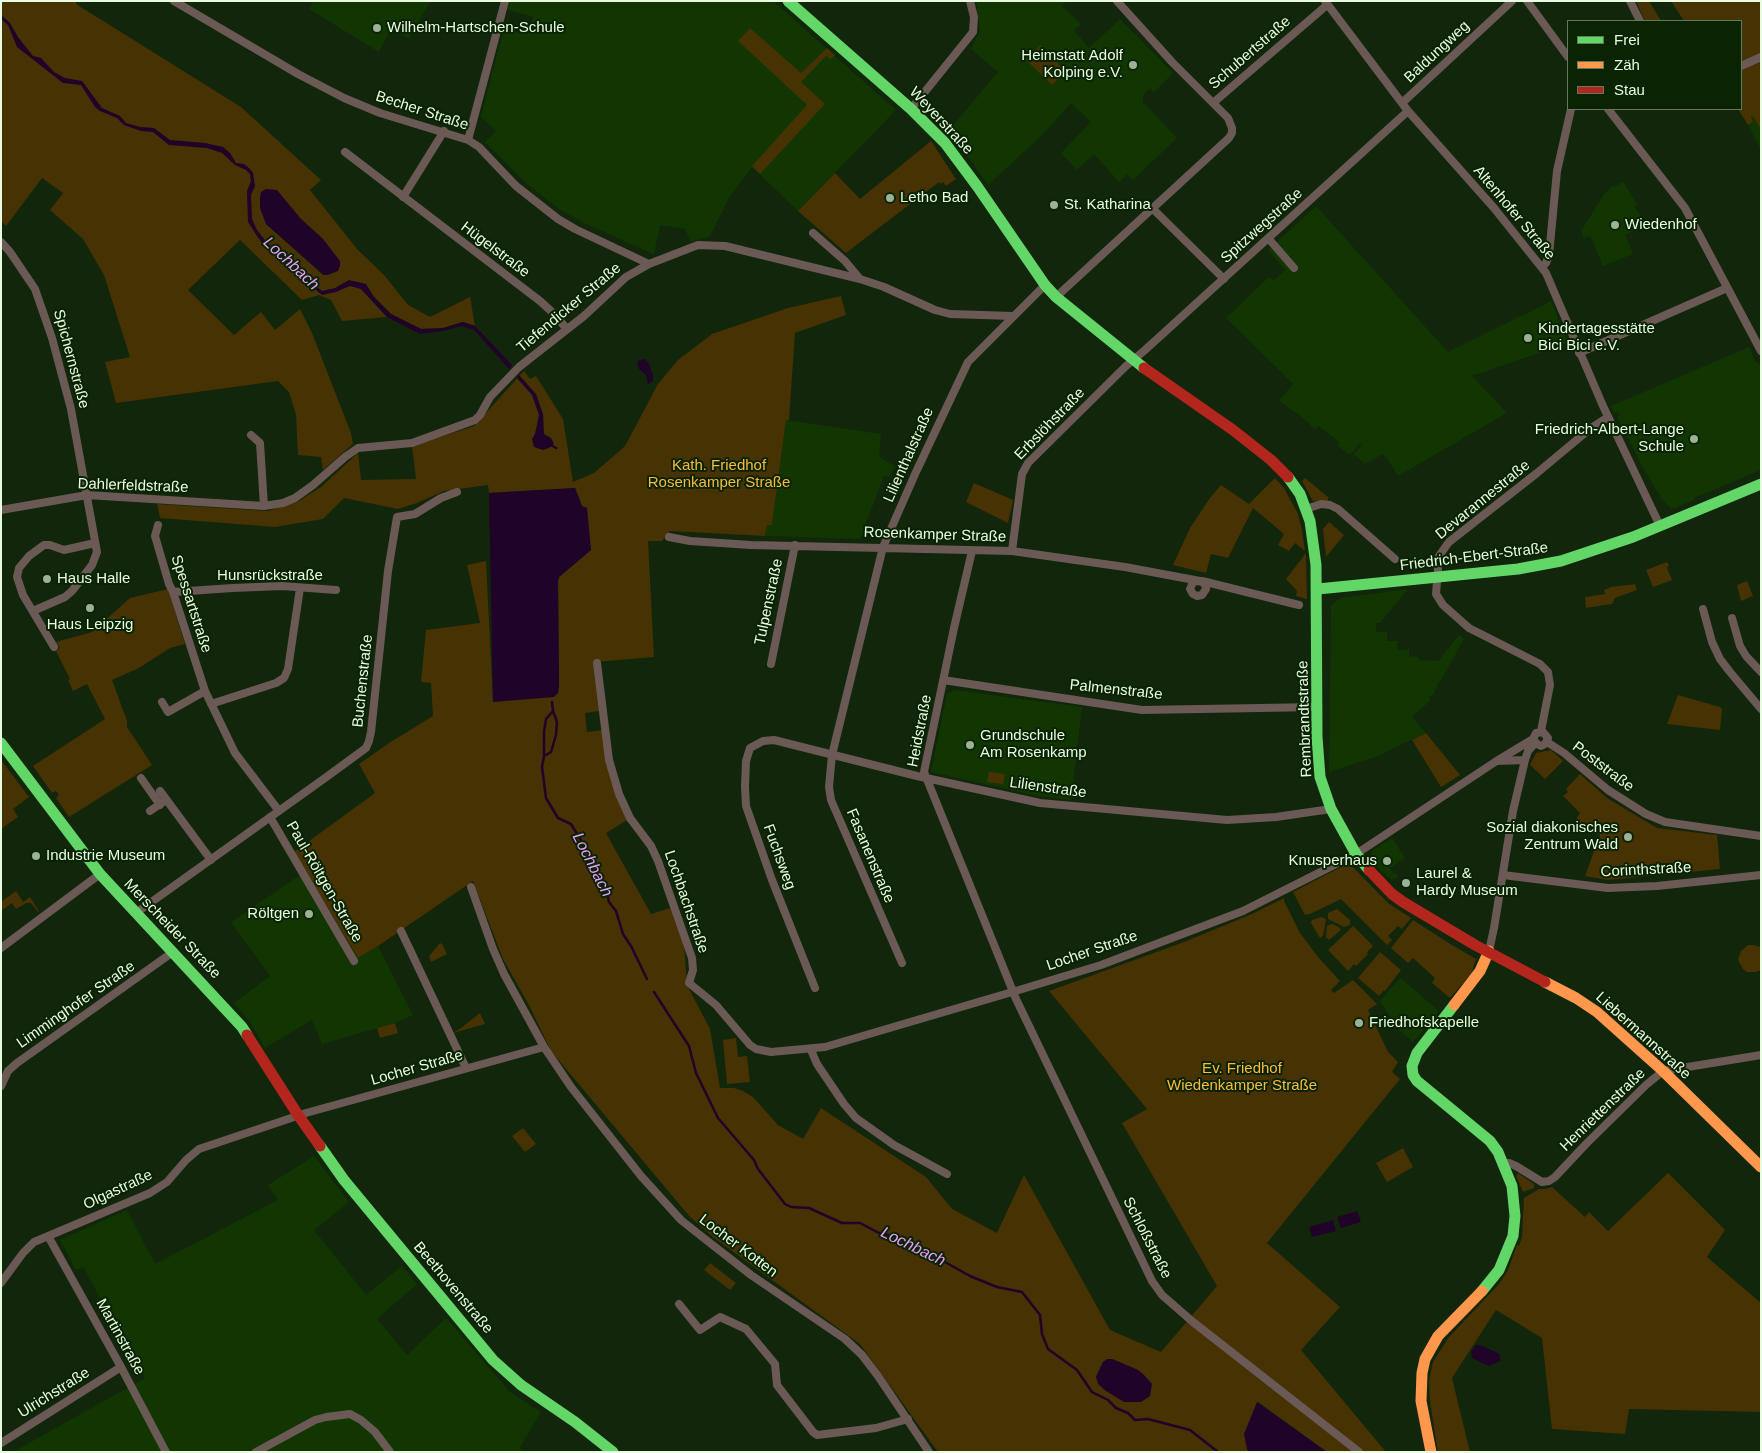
<!DOCTYPE html>
<html>
<head>
<meta charset="utf-8">
<style>
	body { margin:0 }
	#map { position:relative; width:1762px; height:1453px; overflow:hidden; background:#12260c; font-family:Helvetica,sans-serif }
	canvas { display:block }
	.frame { position:absolute; inset:0; border:2px solid #e7fce1; pointer-events:none }
	.legend { position:absolute; left:1567px; top:20px; width:175px; height:90px; box-sizing:border-box; background:#0a2403; border:1px solid #627a5c; margin:0; padding:6px 9px; list-style:none; font-size:15px; color:#e7fce1 }
	.legend li { display:flex; align-items:center; gap:10px; height:25px }
	.legend b { width:25px; border:1px solid #627a5c }
</style>
</head>
<body>
<div id="map">
<canvas width="1762" height="1453"></canvas>
<div class="frame"></div>
<ul class="legend">
<li><b style="height:6px;background:#63d668"></b>Frei</li>
<li><b style="height:6px;background:#ff974d"></b>Zäh</li>
<li><b style="height:6px;background:#b3261e"></b>Stau</li>
</ul>
</div>
<script>
const ctx = document.querySelector('canvas').getContext('2d');
ctx.lineJoin = 'round';
function fill(path, color) { ctx.fillStyle = color; ctx.fill(path, 'evenodd'); }
const toPath = rows => new Path2D(rows.map(r => 'M' + r).join(''));
function strokePath(path, color, width, dash) { ctx.strokeStyle = color; ctx.lineWidth = width; ctx.lineCap = dash ? 'butt' : 'round'; ctx.setLineDash(dash || []); ctx.stroke(path); }
function label(font, color, halo, rows, align = 'center') {
  ctx.font = font + ' Helvetica,sans-serif'; ctx.lineWidth = 4; ctx.setLineDash([]); ctx.textBaseline = 'middle'; ctx.strokeStyle = halo; ctx.fillStyle = color; for (const [text, x, y, turn = 0] of rows) {
    ctx.save(); ctx.translate(x, y); ctx.rotate((+turn || 0) * Math.PI / 180); ctx.textAlign = isNaN(turn) ? turn : align; if (halo) ctx.strokeText(text, 0, 0); ctx.fillText(text, 0, 0); ctx.restore();
  }
}
const built = toPath([
	[314,1,429,1,430,2,409,38,390,30,379,52,309,9],
	[510,1,773,1,896,110,798,211,752,167,730,196,710,236,691,242,685,229,660,225,654,254,651,253,584,223,559,209,527,184,485,142,496,131,481,117,504,28,522,34,524,28,529,30,533,17,507,10],
	[976,1,1066,1,1062,6,1081,24,1074,30,1089,48,1120,19,1173,73,1154,92,1150,88,1143,95,1143,102,1177,138,1133,180,1127,174,1119,182,1094,154,1077,170,1061,153,1091,122,1071,103,1040,137,988,185,949,130,998,72,971,49,980,31],
	[1753,116,1761,130,1761,150,1748,125,1753,122,1751,117],
	[1623,182,1637,204,1634,206,1646,225,1625,235,1633,254,1603,266,1590,236,1584,238,1581,231,1603,196,1611,187,1616,186],
	[1316,206,1448,352,1551,301,1568,343,1472,376,1507,413,1398,476,1388,459,1383,454,1365,464,1354,454,1362,445,1360,443,1350,455,1337,445,1339,442,1319,426,1315,429,1296,412,1294,412,1279,400,1293,384,1226,318,1269,277,1273,281,1285,270,1268,250],
	[1749,347,1756,363,1758,362,1761,367,1761,470,1694,498,1694,500,1675,508,1671,508,1663,501,1642,466,1617,417,1620,416,1618,412,1614,413,1611,406],
	[786,420,881,434,879,457,895,466,889,477,884,476,860,539,765,536,767,524,772,525],
	[1408,589,1380,623,1376,623,1376,632,1387,632,1387,641,1397,641,1398,650,1409,649,1409,656,1418,657,1419,660,1438,661,1459,635,1464,639,1441,680,1437,685,1438,686,1434,691,1435,692,1429,698,1431,700,1412,717,1426,733,1375,757,1329,772,1331,605,1340,598],
	[954,690,1082,707,1071,800,1038,796,931,772,947,694],
	[1392,838,1405,858,1390,868,1393,874,1396,873,1398,877,1392,880,1380,870,1370,856,1372,851],
	[306,871,358,958,378,946,413,1015,395,1023,322,1044,312,1020,265,1048,250,1022,234,1003,270,976,231,922],
	[1400,978,1439,1011,1413,1042,1398,1029,1380,1001],
	[314,1156,349,1202,314,1230,366,1295,402,1266,417,1284,377,1319,407,1355,446,1318,510,1392,541,1412,520,1447,524,1452,13,1452,145,1378,83,1267,76,1270,60,1240,127,1210,155,1264,278,1200,268,1185]
]);
const green = toPath([
	[1,1,77,1,76,4,241,107,321,180,310,190,357,249,385,276,408,305,430,317,470,297,475,326,463,322,443,328,421,329,391,314,374,297,361,289,387,317,342,321,331,300,319,295,302,300,240,240,188,290,234,335,261,312,275,330,300,309,312,333,351,433,353,444,323,470,321,457,298,455,296,415,289,392,278,381,116,403,105,362,130,357,104,275,83,239,50,210,63,193,42,178,6,226,1,221],
	[301,219,323,239,328,275,323,275,266,224],
	[1636,1,1649,1,1661,21,1645,21],
	[1671,1,1761,1,1761,130,1753,116,1751,117,1753,122,1748,125,1738,109,1741,109,1741,21,1684,21],
	[750,28,801,73,827,48,835,55,831,59,826,56,801,82,825,104,760,174,752,166,807,105,738,41],
	[1040,45,1065,71,1052,85,1026,60],
	[931,141,956,179,946,186,943,182,941,184,939,182,846,253,798,211,835,173,860,199],
	[841,296,846,315,795,333,789,420,786,420,772,525,767,525,765,536,670,531,662,541,648,541,654,657,595,662,600,711,585,713,587,732,603,730,606,761,615,794,627,820,606,833,651,914,670,908,684,945,687,985,710,1029,720,1088,734,1088,743,1091,753,1097,778,1125,803,1139,821,1108,926,1177,952,1209,997,1233,1024,1175,1110,1330,1161,1352,1217,1286,1122,1123,1147,1109,1049,991,1184,942,1252,914,1284,898,1284,901,1300,933,1318,957,1340,981,1331,990,1334,993,1353,980,1377,1004,1368,1010,1388,1052,1398,1062,1392,1072,1400,1079,1267,1243,1340,1307,1301,1350,1386,1452,1327,1452,1258,1402,1247,1449,1249,1452,938,1452,860,1344,713,1237,690,1217,551,1051,529,1005,503,959,473,881,378,946,358,958,294,852,375,793,359,764,389,743,433,716,431,683,421,682,426,630,480,623,467,565,486,561,493,702,559,686,558,581,559,577,591,550,582,506,575,488,489,493,488,485,444,491,417,503,398,509,344,498,323,519,275,527,160,518,157,504,268,511,299,501,321,487,358,453,361,480,416,479,412,446,474,426,524,371,530,379,536,376,563,419,573,482,594,473,625,446,658,384,678,360,712,334,788,308],
	[1112,1359,1138,1370,1144,1375,1141,1402,1124,1402,1096,1377,1103,1362],
	[1275,478,1284,488,1298,514,1302,530,1305,551,1295,543,1289,551,1278,545,1284,534,1253,508,1228,558,1211,554,1206,573,1173,565,1190,528,1210,498,1221,485,1249,504],
	[1305,478,1328,497,1328,501,1313,501,1302,481],
	[974,483,1013,500,1008,523,966,502],
	[1329,522,1344,535,1326,557,1323,529],
	[1306,553,1307,599,1306,599,1296,596,1297,591,1286,579],
	[1667,562,1669,565,1667,568,1672,580,1653,587,1646,570],
	[1747,581,1753,596,1741,601,1737,585],
	[1635,584,1637,590,1615,598,1612,604,1586,608,1585,597,1605,594,1604,590,1611,587],
	[168,589,185,644,170,648,139,668,112,680,127,721,127,727,152,765,69,817,56,798,59,795,56,791,52,793,33,766,105,719,87,684,73,691,68,680,70,679,56,651,60,648,56,642,92,632,130,598],
	[1678,695,1720,707,1722,709,1720,730,1667,724],
	[1426,733,1460,775,1441,787,1412,740],
	[1551,750,1563,761,1545,779,1530,765,1536,753],
	[1,760,29,797,13,809,18,817,1,829],
	[989,772,1005,774,1003,784,987,782],
	[1580,774,1607,798,1657,828,1717,835,1720,869,1607,880,1585,876,1600,835,1575,821,1580,813,1563,796,1568,792,1566,789],
	[1349,863,1388,903,1411,918,1402,929,1398,926,1388,936,1392,940,1387,945,1341,899,1310,914,1305,915,1293,892],
	[16,891,23,902,30,897,39,911,38,912,31,903,26,903,16,909,12,903,1,911,1,902],
	[1337,909,1350,920,1350,925,1344,927,1328,919,1328,913],
	[1321,917,1324,918,1326,920,1323,936,1320,938,1311,923,1312,920],
	[1413,920,1452,945,1476,959,1471,974,1450,998,1432,983,1435,978,1413,958,1408,963,1391,948],
	[1332,924,1339,927,1341,930,1329,940,1326,937,1327,926],
	[1353,926,1373,946,1367,952,1368,954,1356,966,1354,964,1348,971,1328,950],
	[440,943,442,944,447,954,431,962,429,956],
	[1748,945,1753,945,1761,947,1761,970,1756,972,1747,972,1743,969,1738,960,1741,951],
	[1380,952,1401,970,1385,991,1384,990,1379,996,1358,978],
	[480,1013,485,1024,453,1033,461,1028],
	[395,1023,398,1033,380,1038,377,1028],
	[736,1038,738,1057,747,1056,750,1082,727,1084,723,1040],
	[523,1128,536,1144,525,1152,512,1136],
	[1403,1148,1413,1167,1387,1182,1376,1163],
	[1518,1173,1534,1184,1534,1188,1523,1192,1516,1176],
	[1668,1173,1725,1230,1707,1257,1761,1303,1761,1412,1629,1409,1625,1434,1552,1429,1542,1338,1496,1310,1452,1378,1470,1452,1438,1452,1430,1402,1429,1381,1433,1362,1449,1337,1499,1284,1508,1270,1517,1245,1519,1246,1522,1237,1524,1198,1539,1189,1546,1189,1552,1187,1585,1217,1589,1212,1608,1231],
	[710,1263,736,1283,730,1290,704,1270]
]);
const water = toPath([
	[1,15,10,23,18,37,33,56,41,58,54,72,65,78,82,81,102,108,120,116,126,123,140,127,154,128,170,140,205,143,223,147,230,153,236,163,244,164,249,168,253,173,255,186,251,195,252,219,257,230,268,244,279,250,304,271,312,283,322,291,335,288,349,280,366,284,374,297,391,314,421,329,443,328,463,322,475,326,512,365,509,369,474,330,462,326,443,331,420,334,387,317,361,289,350,286,336,292,322,295,310,285,302,273,290,266,277,253,266,248,257,236,248,222,247,191,251,181,250,174,246,170,235,165,222,153,207,148,169,145,153,132,141,131,124,125,117,118,100,111,95,107,81,85,63,83,17,47,8,25,1,19],
	[266,189,277,190,301,219,323,239,340,261,340,266,338,271,328,275,324,275,266,224,260,208,260,198,261,192],
	[645,359,649,364,653,375,653,381,648,384,646,375,639,369,637,362,639,360],
	[519,375,536,394,543,414,544,434,551,438,554,444,549,448,543,450,534,447,532,439,535,434,539,415,532,395,517,378],
	[575,488,582,506,587,508,591,550,559,577,558,581,559,686,558,693,554,697,493,702,489,493],
	[1357,1211,1361,1222,1341,1228,1337,1217],
	[1333,1220,1336,1231,1312,1237,1309,1227],
	[1476,1345,1480,1345,1500,1354,1500,1361,1489,1366,1472,1358,1471,1352],
	[1107,1359,1112,1359,1138,1370,1144,1375,1152,1384,1150,1396,1141,1402,1124,1402,1106,1391,1098,1384,1096,1377,1103,1362],
	[1257,1402,1327,1452,1249,1452,1247,1449,1244,1434]
]);
const stream = toPath([
	[549,444,556,448],
	[553,711,546,719,544,732,544,756,542,767,546,798,558,818,571,824,582,842,583,847,589,852,592,868,599,876,600,882,606,888,609,902,616,911,623,934,631,946,647,979],
	[544,756,551,752,556,735,557,722,553,711,552,702],
	[654,992,689,1046,696,1073,718,1118,754,1160,758,1169,785,1204,791,1207,809,1208,842,1223,860,1223,879,1233,902,1238,970,1276,997,1287,1022,1292,1040,1315,1042,1334,1048,1349,1077,1370,1092,1392,1108,1400,1116,1408,1128,1413,1135,1420,1148,1419,1190,1430,1218,1452]
]);
const street = toPath([
	[174,1,298,74,344,98,380,113,468,140,479,147,516,186,558,219,575,229,649,264],
	[1325,1,1408,111,1494,208,1546,273,1603,406,1660,526],
	[1527,1,1568,57],
	[1630,1,1640,21],
	[1741,66,1761,57],
	[1213,103,1327,5],
	[1402,103,1512,1],
	[911,109,973,32,974,17,970,1],
	[1608,109,1685,208,1761,351],
	[468,140,505,1],
	[345,152,540,301,552,312,567,329],
	[403,197,444,131],
	[1152,208,1224,279],
	[813,233,845,261,860,279],
	[1268,238,1294,268],
	[1,242,10,252,35,289,52,338,71,409,97,552,92,565,72,591,65,597,33,611],
	[1542,267,1546,263,1549,255,1557,171,1571,109],
	[1056,297,1229,138,1232,133,1232,128,1228,118,1172,62,1117,1],
	[1579,353,1727,288],
	[251,435,260,443,264,506],
	[1306,509,1321,504,1330,505,1338,509,1395,559],
	[1,510,87,495,264,506,283,503,295,498,313,485,345,457,358,448,412,443,475,420,480,415,490,397,519,367,584,316,626,277,649,264,698,245,725,246,860,279,884,287,935,310,950,314,1013,316],
	[158,525,155,536,169,584,173,592,205,691,235,753,279,811],
	[669,537,690,541,751,545,1012,551,1125,567,1200,581,1205,584,1206,589,1202,595,1197,596,1193,594,1190,589,1193,582,1198,581],
	[972,551,954,628,924,772,1016,999,1152,1281,1162,1295,1193,1322,1359,1452],
	[1012,551,1022,474,1028,463,1126,366,1145,350,1408,111],
	[1202,581,1299,605],
	[173,592,233,588,282,586,336,590],
	[1703,609,1712,642,1720,659,1730,672,1761,709],
	[1732,618,1740,646,1746,656,1761,672],
	[54,647,23,595,17,577,19,568,29,556,44,545,50,545,64,550,95,543],
	[597,663,609,760,619,794,630,818,651,846,658,861,692,958,693,970,689,983,716,1005,750,1045,756,1049,771,1052,825,1047,1019,990,1101,965,1243,911,1356,854,1495,762,1533,739,1536,733,1543,732,1548,738,1545,744,1541,746,1537,744,1533,739],
	[771,664,795,545],
	[943,680,1142,710,1318,707],
	[162,702,168,712,205,691],
	[211,704,276,683,284,678,288,669,300,588],
	[1541,731,1550,685,1548,672,1540,664,1469,628,1443,605,1436,594,1439,556,1449,542,1537,473,1591,428,1608,417],
	[1547,742,1564,753,1608,790,1646,814,1665,822,1761,836],
	[1497,761,1525,760],
	[141,778,160,805],
	[160,791,211,860],
	[150,811,163,802],
	[270,817,354,961],
	[1503,875,1608,888,1657,886,1761,875],
	[471,887,493,949,504,974,544,1047,571,1087,641,1176,681,1220,696,1232,751,1275,845,1339,862,1355,878,1376,929,1452],
	[136,913,325,778,366,748,369,741,371,732,388,571,397,517,415,514,441,498,457,492],
	[401,931,466,1068],
	[1,948,100,874],
	[1489,951,1494,928,1513,811,1525,760,1528,751,1535,743],
	[902,963,831,800,829,787,832,755,883,547,916,472,968,362,1045,285],
	[815,988,772,880,746,806,745,787,746,761,750,748,763,741,774,740,917,776,1040,803,1227,820,1276,817,1331,809],
	[811,1050,817,1064,844,1104,856,1118,894,1145,947,1174],
	[1,1086,8,1071,17,1063,173,952],
	[1503,1163,1509,1163,1516,1166,1542,1182,1549,1181,1555,1177,1586,1144,1646,1085,1663,1071,1761,1055],
	[48,1236,121,1367,166,1452],
	[1,1283,23,1253,34,1242,150,1193,167,1182,186,1160,199,1149,306,1113,544,1047],
	[679,1304,700,1330,720,1317,746,1329,775,1364,777,1385,813,1432,817,1435,876,1428,908,1419],
	[1,1443,121,1367],
	[256,1452,315,1420,326,1417,350,1414,361,1420,375,1432,390,1452]
]);
const fast = toPath([
	[788,1,911,109,945,143,977,186,1045,285,1056,297,1144,368],
	[1288,477,1300,494,1310,521,1316,565,1317,737,1320,777,1331,809,1356,854,1369,870],
	[1318,589,1518,569,1561,561,1633,537,1761,484],
	[1,743,100,874,242,1027,247,1035],
	[1454,1005,1417,1053,1412,1066,1413,1075,1417,1081,1490,1141,1498,1152,1512,1186,1515,1216,1513,1236,1499,1270,1482,1291],
	[320,1146,344,1180,493,1360,521,1385,575,1422,613,1452]
]);
const slow = toPath([
	[1545,982,1576,998,1597,1012,1663,1071,1761,1167],
	[1454,1005,1480,971,1489,951],
	[1431,1452,1421,1401,1422,1373,1425,1359,1438,1336,1482,1291]
]);
const jam = toPath([
	[1144,368,1233,430,1271,460,1288,477],
	[1369,870,1392,894,1403,902,1475,945,1545,982],
	[247,1035,298,1115,320,1146]
]);
const markers = [
	[377,28,5,"#9cb196"],
	[1133,65,5,"#9cb196"],
	[890,198,5,"#9cb196"],
	[1054,205,5,"#9cb196"],
	[1615,225,5,"#9cb196"],
	[1528,338,5,"#9cb196"],
	[1694,439,5,"#9cb196"],
	[47,579,5,"#9cb196"],
	[90,608,5,"#9cb196"],
	[970,745,5,"#9cb196"],
	[1628,837,5,"#9cb196"],
	[36,856,5,"#9cb196"],
	[1387,861,5,"#9cb196"],
	[1406,883,5,"#9cb196"],
	[309,914,5,"#9cb196"],
	[1359,1023,5,"#9cb196"]
];
const poiNames = [
	["Wilhelm-Hartschen-Schule",387,28],
	["Heimstatt Adolf",1123,56,"right"],
	["Kolping e.V.",1123,73,"right"],
	["Letho Bad",900,198],
	["St. Katharina",1064,205],
	["Wiedenhof",1625,225],
	["Kindertagesstätte",1538,329],
	["Bici Bici e.V.",1538,346],
	["Friedrich-Albert-Lange",1684,430,"right"],
	["Schule",1684,447,"right"],
	["Haus Halle",57,579],
	["Haus Leipzig",90,625,"center"],
	["Grundschule",980,736],
	["Am Rosenkamp",980,753],
	["Sozial diakonisches",1618,828,"right"],
	["Zentrum Wald",1618,845,"right"],
	["Industrie Museum",46,856],
	["Knusperhaus",1377,861,"right"],
	["Laurel &",1416,874],
	["Hardy Museum",1416,891],
	["Röltgen",299,914,"right"],
	["Friedhofskapelle",1369,1023]
];
const streetNames = [
	["Baldungweg",1437,52,-43],
	["Schubertstraße",1250,53,-41],
	["Becher Straße",422,111,18],
	["Weyerstraße",941,121,47],
	["Altenhofer Straße",1514,213,50],
	["Spitzwegstraße",1262,226,-42],
	["Hügelstraße",495,250,37],
	["Tiefendicker Straße",569,308,-40],
	["Spichernstraße",71,359,75],
	["Erbslöhstraße",1050,424,-46],
	["Lilienthalstraße",909,455,-66],
	["Dahlerfeldstraße",133,486,2],
	["Devarannestraße",1483,500,-39],
	["Rosenkamper Straße",935,535,2],
	["Friedrich-Ebert-Straße",1474,557,-7],
	["Hunsrückstraße",270,576],
	["Tulpenstraße",769,602,-78],
	["Spessartstraße",191,604,72],
	["Buchenstraße",363,681,-84],
	["Palmenstraße",1116,690,6],
	["Rembrandtstraße",1305,719,-92],
	["Heidstraße",920,731,-79],
	["Poststraße",1603,767,37],
	["Lilienstraße",1048,788,8],
	["Fasanenstraße",870,856,67],
	["Fuchsweg",779,857,70],
	["Corinthstraße",1646,870,-3],
	["Paul-Röltgen-Straße",324,882,60],
	["Lochbachstraße",686,902,71],
	["Merscheider Straße",172,929,46],
	["Locher Straße",1092,951,-19],
	["Limminghofer Straße",76,1005,-35],
	["Liebermannstraße",1643,1036,42],
	["Locher Straße",417,1068,-16],
	["Henriettenstraße",1603,1110,-44],
	["Olgastraße",118,1190,-25],
	["Schloßstraße",1147,1238,63],
	["Locher Kotten",738,1246,37],
	["Beethovenstraße",453,1288,50],
	["Martinstraße",120,1337,61],
	["Ulrichstraße",54,1393,-32]
];
const parkNames = [
	["Kath. Friedhof",719,466],
	["Rosenkamper Straße",719,483],
	["Ev. Friedhof",1242,1069],
	["Wiedenkamper Straße",1242,1086]
];
const waterNames = [
	["Lochbach",291,264,43],
	["Lochbach",592,865,63],
	["Lochbach",913,1247,26]
];
fill(built, '#113602');
fill(green, '#463202');
fill(water, '#200328');
strokePath(stream, '#200328', 2.5);
strokePath(street, '#6b5956', 8);
strokePath(fast, '#63d668', 11);
strokePath(slow, '#ff974d', 11);
strokePath(jam, '#b3261e', 11);
for (const [x, y, r, color] of markers) { const dot = new Path2D(); dot.arc(x, y, r, 0, 2 * Math.PI); ctx.fillStyle = color; ctx.fill(dot); strokePath(dot, '#0a2403', 2); }
label('15px', '#e7fce1', '#0a2403', poiNames, 'left');
label('15px', '#e7fce1', '#0a2403', streetNames);
label('15px', '#fbb93f', '#0a2403', parkNames);
label('italic 16px', '#e99efd', '#0a2403', waterNames);
</script>
</body>
</html>
